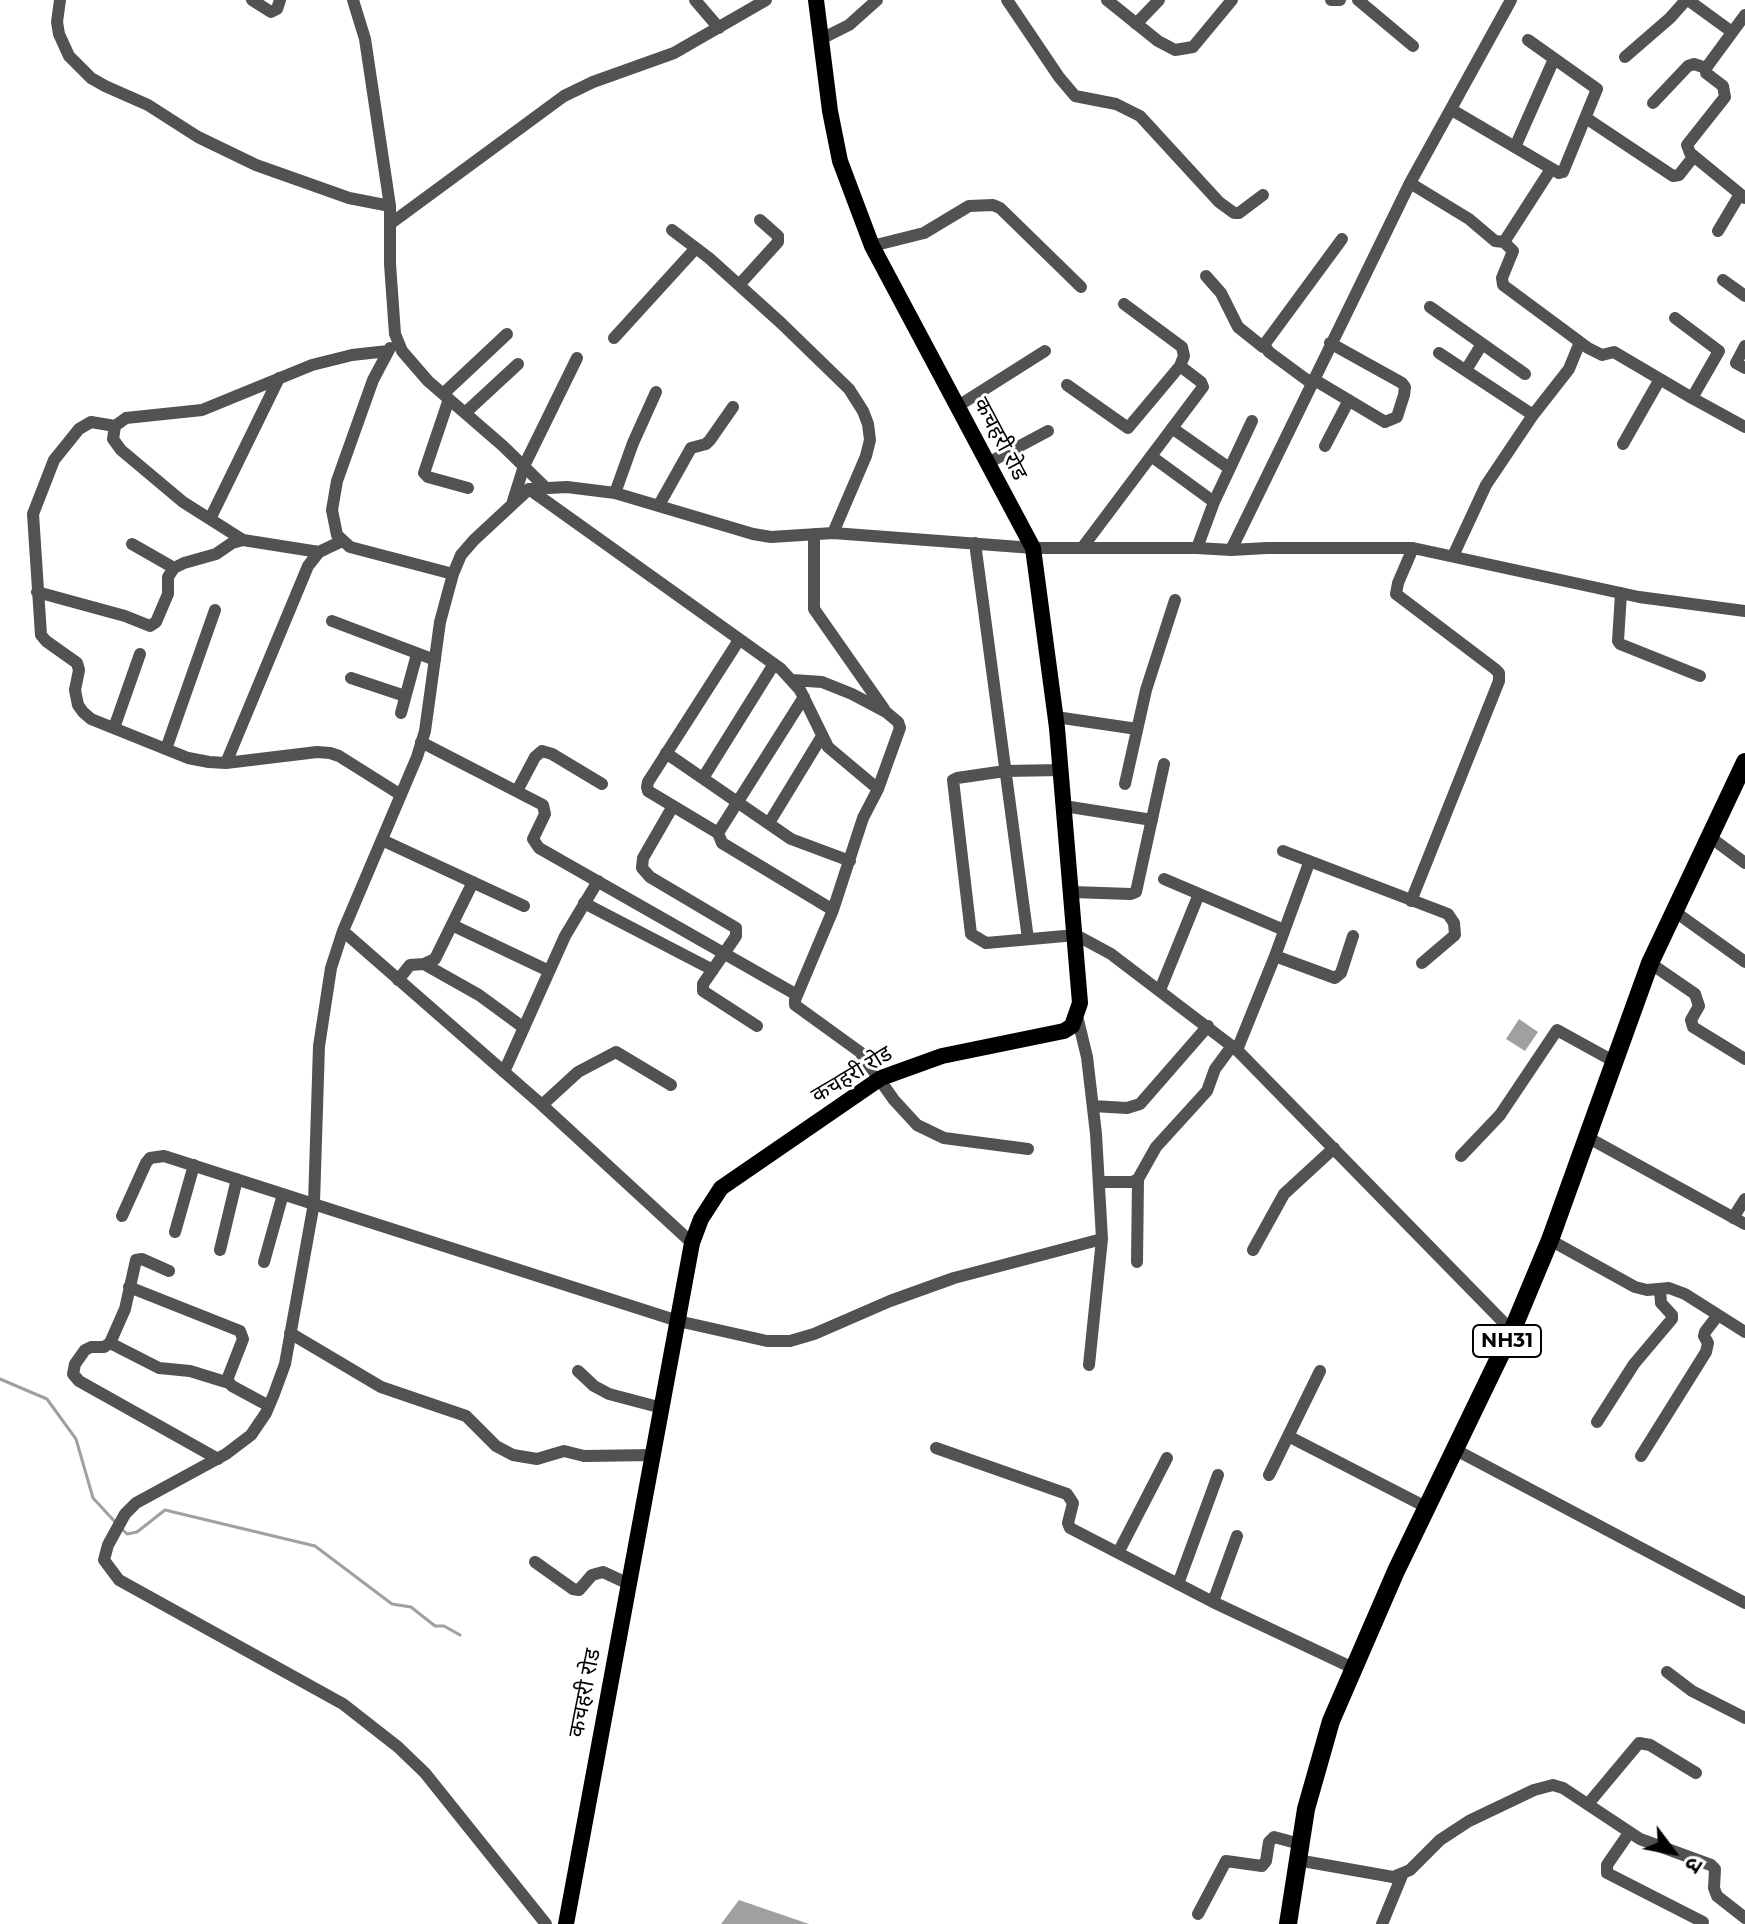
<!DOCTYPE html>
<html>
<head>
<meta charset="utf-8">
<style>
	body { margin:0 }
	#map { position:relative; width:1745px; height:1924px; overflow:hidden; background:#fff; font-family:Montserrat,"Noto Sans Devanagari",sans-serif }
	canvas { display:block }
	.north { position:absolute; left:1633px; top:1812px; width:80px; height:80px; -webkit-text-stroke:6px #fff; paint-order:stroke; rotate:122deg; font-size:22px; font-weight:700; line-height:32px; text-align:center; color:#000 }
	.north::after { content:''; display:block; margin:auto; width:28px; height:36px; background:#000; clip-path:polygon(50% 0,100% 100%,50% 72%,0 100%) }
</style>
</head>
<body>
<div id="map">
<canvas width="1745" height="1924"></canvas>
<div class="north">उ</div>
</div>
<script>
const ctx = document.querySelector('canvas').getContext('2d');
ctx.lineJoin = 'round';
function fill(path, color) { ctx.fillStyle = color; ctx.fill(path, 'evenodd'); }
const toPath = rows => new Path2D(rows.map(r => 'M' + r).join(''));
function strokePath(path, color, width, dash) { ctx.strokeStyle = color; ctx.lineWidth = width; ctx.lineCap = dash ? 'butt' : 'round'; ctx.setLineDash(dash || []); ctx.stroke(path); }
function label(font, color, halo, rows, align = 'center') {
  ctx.font = font + ' Montserrat,"Noto Sans Devanagari",sans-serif'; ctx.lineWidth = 6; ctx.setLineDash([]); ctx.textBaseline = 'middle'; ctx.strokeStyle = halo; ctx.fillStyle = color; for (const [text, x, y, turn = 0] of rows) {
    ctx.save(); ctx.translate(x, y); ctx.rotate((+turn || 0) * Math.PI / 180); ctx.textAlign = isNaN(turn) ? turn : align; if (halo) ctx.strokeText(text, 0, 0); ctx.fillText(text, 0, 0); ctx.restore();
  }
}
const water = toPath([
	[1519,1019,1538,1032,1525,1051,1506,1039],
	[739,1900,809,1924,721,1924]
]);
const stream = toPath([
	[0,1379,47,1399,76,1439,93,1498,117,1524],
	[122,1529,127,1534,137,1532,165,1510,315,1546,392,1604,411,1607,435,1626,444,1626,460,1635]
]);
const minor = toPath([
	[60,0,57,22,59,34,69,56,91,78,105,86,148,105,198,137,256,165,349,198,390,206],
	[252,0,271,12,277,9,280,0],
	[353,0,365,39,390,206,390,264,395,334,402,351,428,381,503,446,545,487],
	[695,0,719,28],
	[1007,0,1059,77,1075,96,1116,104,1140,116,1219,202,1234,213,1239,213,1263,195],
	[1107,0,1158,41,1175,50,1193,47,1232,0],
	[1331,0,1340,0],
	[1358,0,1413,46],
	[1688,0,1732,32],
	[1745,15,1706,68,1706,73,1723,86,1725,97,1687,145,1690,153,1745,198],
	[1136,24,1159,0],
	[821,39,849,25,877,0],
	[1625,57,1670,18,1686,0],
	[1653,103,1688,66,1694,64,1706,68],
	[1452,110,1559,173,1563,172,1597,89,1528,40],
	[1586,118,1673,176,1679,175,1694,156],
	[1515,147,1554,59],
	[1551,169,1504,242,1513,251,1502,278,1503,285,1588,348,1602,355,1614,352,1692,398,1719,351,1675,318],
	[1410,183,1469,219,1495,241,1504,242],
	[390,224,564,96,593,82,674,53,766,0],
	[672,230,709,258,781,323,849,389,863,411,868,424,870,440,866,456,833,533],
	[1718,231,1740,194],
	[872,246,924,233,969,206,993,205,1000,208,1081,287],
	[1206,276,1221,293,1238,327,1263,347],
	[1723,280,1745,296],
	[739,285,778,242,778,236,760,220],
	[1430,307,1525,374],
	[614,338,696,248],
	[1745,346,1736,363,1745,368],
	[390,348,373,380,337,481,332,510,337,535,350,547,453,574],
	[1439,353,1533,415,1486,485,1453,556],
	[1466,370,1482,344],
	[1313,379,1385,422,1397,417,1404,395,1405,387,1402,383,1330,343],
	[1311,383,1269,352,1264,345,1342,239],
	[1067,385,1128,428,1180,366,1184,356,1182,347,1124,304],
	[443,394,507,334],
	[1692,398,1745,427],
	[449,399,424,473,428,477,468,488],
	[958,406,1045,351],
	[465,413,518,364],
	[1533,415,1569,369,1580,342],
	[115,426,91,422,79,429,54,460,33,514,41,635,46,641,77,663,79,670,75,690,78,705,83,712,91,719,188,758,209,762,226,763,317,752,330,753,339,756,401,795],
	[1172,428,1229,468],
	[1623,444,1660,379],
	[1325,446,1349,400],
	[1151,456,1214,502],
	[988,463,1048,431],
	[529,489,781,669,800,690,828,747,878,789],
	[615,493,633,443,656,392],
	[513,501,524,466,577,358],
	[659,505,691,448,706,444,710,440,733,407],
	[210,519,279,378],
	[814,534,814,609,884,709],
	[243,540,183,502,121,450,113,439,115,426,126,418,202,410,312,365,352,355,388,351],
	[975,543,1028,939],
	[132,544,174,568],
	[1082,548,1203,387,1201,382,1180,366],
	[1197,548,1214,502,1252,421],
	[1231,550,1410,183,1511,0],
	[37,592,125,616,150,626,156,622,168,594,168,577,174,568,184,563,216,554,232,543,243,540,319,552],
	[1621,593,1618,641,1620,644,1700,676],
	[332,621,435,660],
	[351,678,405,696],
	[793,680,822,682,852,694,886,712,898,722,900,728,878,789,863,818,833,910,795,1000,795,1005,860,1052,894,1100,917,1125,944,1138,1028,1149],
	[804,697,718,833,722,843,833,910],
	[401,713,417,654],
	[1056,717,1137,729],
	[114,728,140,654],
	[421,742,543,805,545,814,533,839,539,848,797,995],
	[166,749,215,610],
	[666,753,791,839,850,861],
	[226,763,308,566,319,552,342,541],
	[1061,770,1005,771,957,778,953,780,971,934,986,943,1076,935,1111,954,1237,1050,1512,1331],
	[703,778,774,664],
	[1125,784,1146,690,1175,600],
	[517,791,535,757,542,751,552,754,602,784],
	[673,806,643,858,642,868,650,877,736,928,736,936,703,984,703,991,757,1026],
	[1064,806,1152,820],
	[769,823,822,736],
	[718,833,648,791,647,787,648,782,739,640],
	[1710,837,1745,863],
	[382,840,524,906],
	[1283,851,1448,914,1454,923,1455,935,1422,963],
	[1164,879,1284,930],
	[1072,892,1131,894,1136,892,1164,764],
	[1411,901,1499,681,1499,673,1495,669,1396,594,1398,583,1413,548],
	[584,903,713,970],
	[1674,911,1745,962],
	[452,925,549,971],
	[343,931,542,1105,692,1243],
	[1275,956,1335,978,1341,973,1353,936],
	[1650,963,1695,994,1699,1006,1691,1020,1693,1027,1745,1059],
	[424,964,479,995,524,1028],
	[398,980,410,965,424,964,435,959,473,882],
	[1160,990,1199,894],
	[1077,1016,1087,1057,1096,1134,1102,1239,1089,1365],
	[1237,1050,1275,956,1309,863],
	[504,1072,565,936,598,881],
	[542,1105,578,1072,616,1052,671,1085],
	[1093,1106,1127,1108,1140,1104,1208,1026],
	[1587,1137,1745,1224],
	[1461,1156,1500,1115,1557,1030,1615,1062],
	[1099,1182,1132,1182,1138,1179,1156,1147,1207,1091,1215,1069,1232,1046],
	[122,1216,146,1163,150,1158,164,1156,678,1321,767,1341,790,1341,814,1334,890,1301,954,1278,1102,1239],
	[1733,1218,1745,1199],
	[175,1232,194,1165],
	[1550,1240,1635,1287,1647,1290,1669,1288,1685,1294,1745,1332],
	[220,1250,237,1179],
	[1253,1250,1284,1194,1334,1148],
	[264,1262,283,1194],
	[1137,1262,1138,1179],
	[169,1271,142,1259,136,1260,125,1309,110,1343,104,1347,91,1347,85,1350,75,1364,73,1374,79,1381,218,1459],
	[129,1287,240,1331,243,1339,227,1380,232,1386,269,1406],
	[290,1333,381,1387,466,1416,496,1446,513,1455,537,1459,564,1451,584,1456,653,1455],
	[110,1343,159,1368,190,1371,229,1383],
	[578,1371,594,1386,609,1394,662,1408],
	[1597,1422,1634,1364,1672,1319,1672,1315,1661,1303,1660,1289],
	[1288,1436,1426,1507],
	[936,1448,1067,1494,1073,1503,1068,1523,1070,1528,1213,1602,1353,1668],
	[1454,1449,1745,1603],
	[1641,1456,1706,1352,1708,1343,1704,1336,1705,1332,1718,1315],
	[1269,1475,1320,1371],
	[1118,1553,1167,1458],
	[535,1562,573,1589,579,1590,592,1575,603,1572,629,1584],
	[1178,1584,1218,1475],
	[1213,1602,1237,1536],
	[1667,1672,1692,1691,1745,1718],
	[1588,1804,1639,1743,1650,1745,1696,1773],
	[1629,1833,1607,1865,1607,1873,1703,1922],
	[1297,1860,1393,1877,1410,1870,1440,1840,1469,1821,1534,1790,1553,1785,1563,1788,1640,1839,1711,1865,1715,1869,1714,1888,1717,1896,1745,1918],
	[1198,1914,1226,1861,1262,1866,1266,1861,1269,1842,1274,1837,1300,1844],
	[546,1924,425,1773,398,1747,343,1704,119,1580,104,1560,108,1545,125,1514,136,1503,226,1454,251,1435,266,1413,274,1394,285,1364,314,1203,319,1046,331,968,343,931,417,757,425,731,440,622,453,574,461,555,474,540,529,489,567,487,615,493,753,534,771,537,833,533,1033,548,1197,548,1231,550,1267,548,1413,548,1639,597,1745,611],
	[1382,1924,1403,1873]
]);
const major = toPath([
	[566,1924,692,1243,701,1219,721,1188,881,1078,942,1056,1064,1031,1072,1026,1080,1003,1057,728,1033,548,872,246,840,161,830,111,816,0]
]);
const highway = toPath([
	[1288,1924,1306,1809,1331,1721,1396,1571,1512,1331,1550,1240,1650,963,1745,762]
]);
const shields = [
	[1507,1341,68]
];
const shieldNames = [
	["NH31",1507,1341]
];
const streetNames = [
	["कचहरी रोड",1000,439,62],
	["कचहरी रोड",852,1075,-31],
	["कचहरी रोड",585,1693,-79]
];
fill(water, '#a0a0a0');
strokePath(stream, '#a0a0a0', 3);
strokePath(minor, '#525252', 12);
strokePath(major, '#000', 16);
strokePath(highway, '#000', 18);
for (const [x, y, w] of shields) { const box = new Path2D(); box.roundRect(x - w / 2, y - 16, w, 32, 6); ctx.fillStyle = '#fff'; ctx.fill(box); strokePath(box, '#000', 2); }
label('bold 20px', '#000', null, shieldNames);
label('22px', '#000', '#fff', streetNames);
</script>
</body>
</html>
